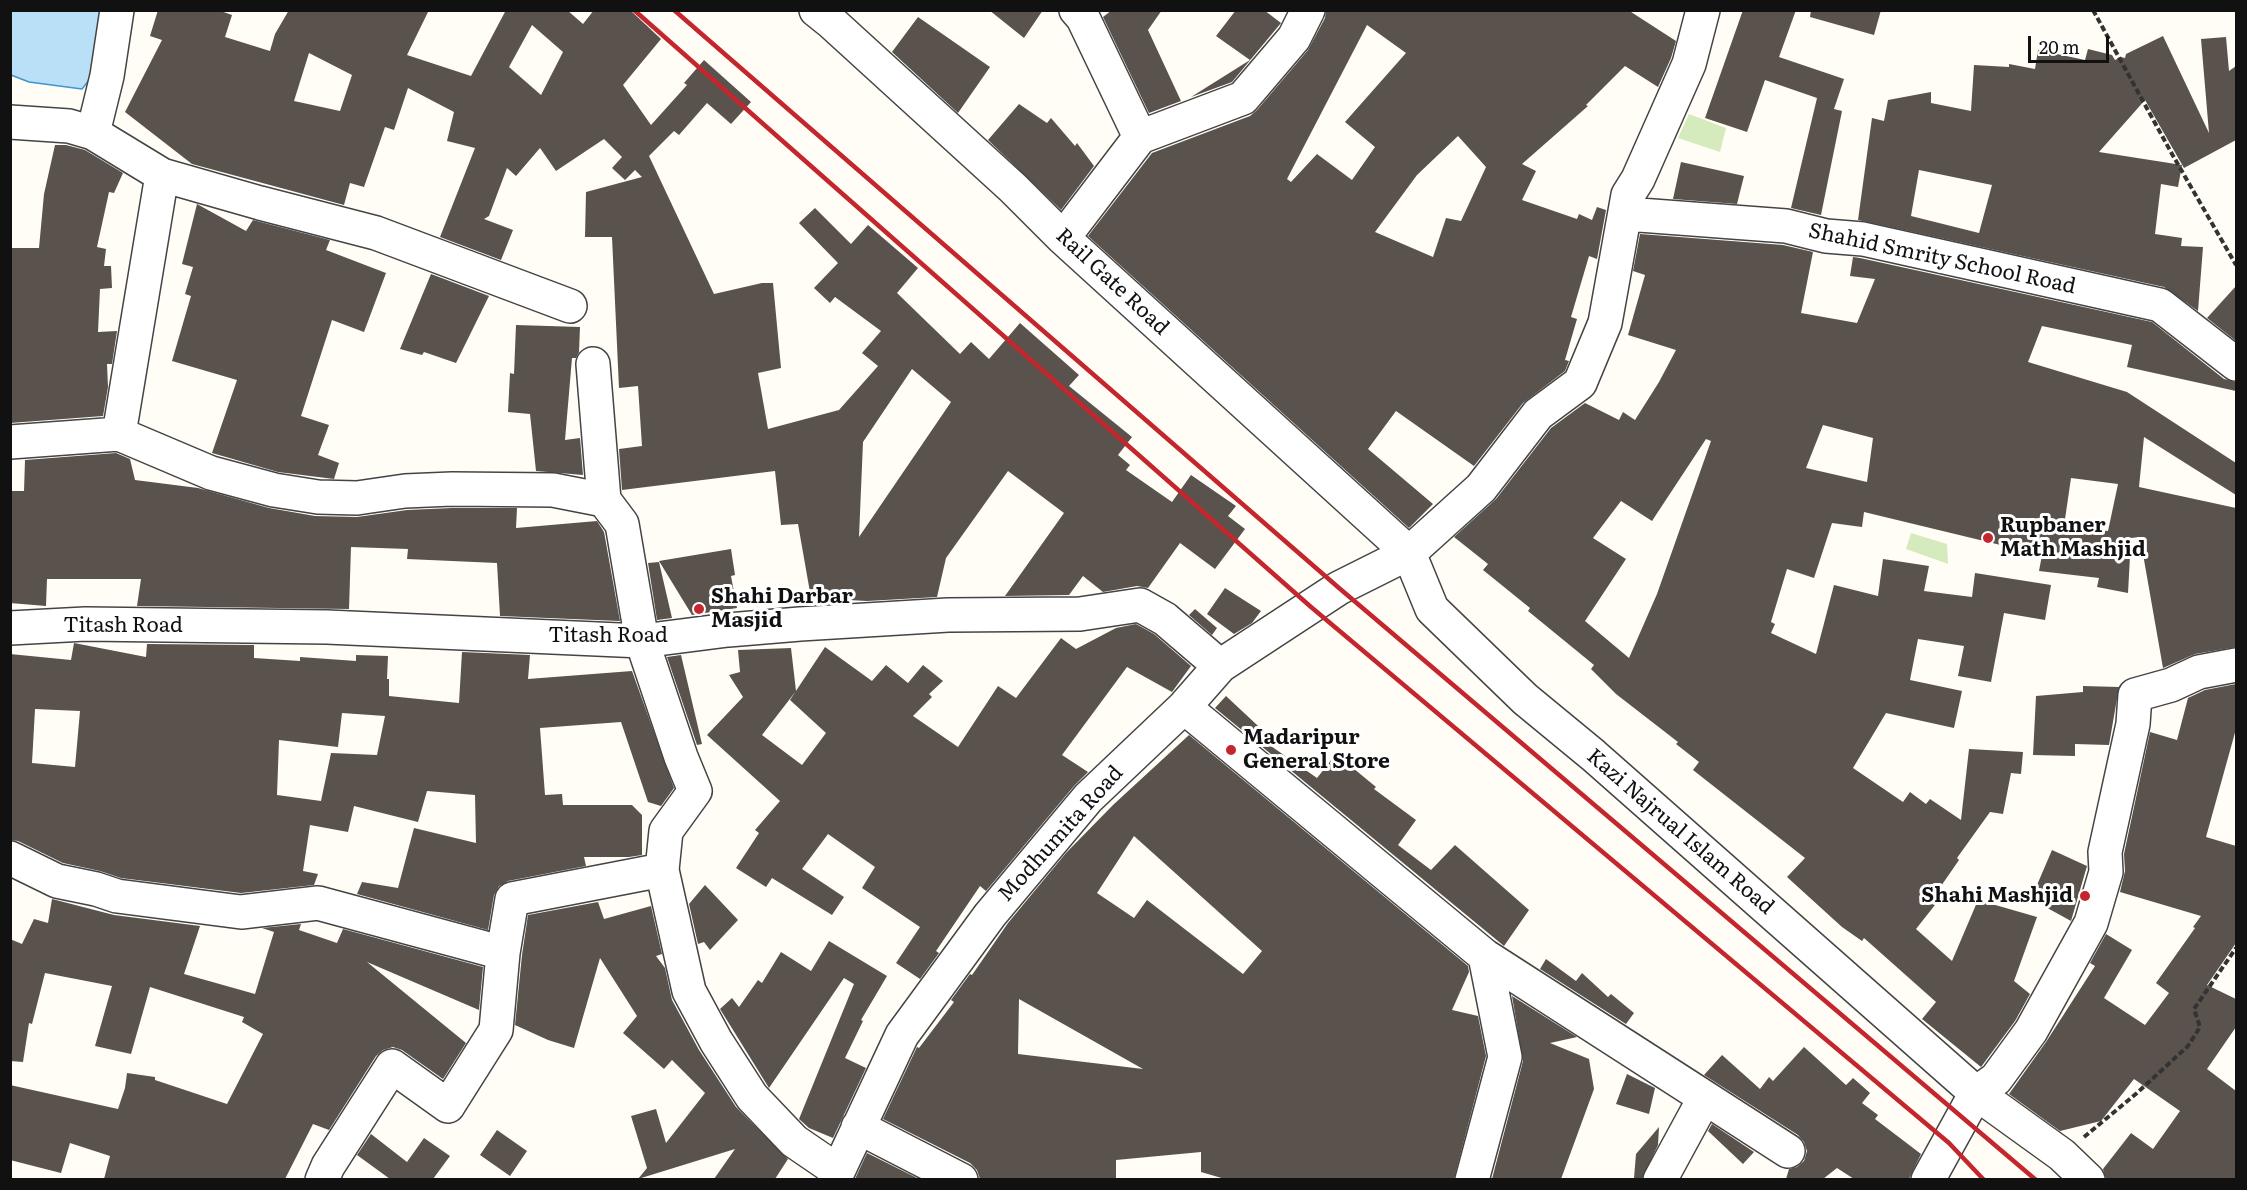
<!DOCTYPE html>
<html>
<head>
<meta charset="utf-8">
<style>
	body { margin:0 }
	#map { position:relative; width:2247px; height:1190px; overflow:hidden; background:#fffdf5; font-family:Literata,serif }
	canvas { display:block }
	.frame { position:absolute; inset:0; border:12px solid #111; pointer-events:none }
	.scale { position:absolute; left:2028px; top:36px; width:81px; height:27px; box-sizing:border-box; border:3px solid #111; border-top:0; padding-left:8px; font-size:18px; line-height:21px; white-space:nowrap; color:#111; -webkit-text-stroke:4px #fff; paint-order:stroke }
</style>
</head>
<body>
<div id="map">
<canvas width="2247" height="1190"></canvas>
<div class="frame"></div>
<div class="scale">20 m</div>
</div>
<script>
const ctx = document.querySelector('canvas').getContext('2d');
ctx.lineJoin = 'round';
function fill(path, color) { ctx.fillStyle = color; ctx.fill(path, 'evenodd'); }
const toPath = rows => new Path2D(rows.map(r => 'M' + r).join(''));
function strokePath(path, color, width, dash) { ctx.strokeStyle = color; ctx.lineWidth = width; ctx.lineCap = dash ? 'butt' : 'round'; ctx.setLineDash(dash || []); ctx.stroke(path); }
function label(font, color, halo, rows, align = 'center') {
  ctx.font = font + ' Literata,serif'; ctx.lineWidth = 6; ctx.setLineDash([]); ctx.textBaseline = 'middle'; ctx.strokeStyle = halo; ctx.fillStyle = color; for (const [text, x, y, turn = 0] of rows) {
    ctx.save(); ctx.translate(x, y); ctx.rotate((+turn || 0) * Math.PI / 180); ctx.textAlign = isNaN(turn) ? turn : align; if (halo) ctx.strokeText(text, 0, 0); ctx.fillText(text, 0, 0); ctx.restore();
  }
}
const green = toPath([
	[1689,114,1726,128,1720,152,1678,138],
	[1911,533,1947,544,1948,564,1906,549]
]);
const water = toPath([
	[10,11,108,11,97,70,82,89,29,82,11,75,10,11]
]);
const building = toPath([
	[158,10,218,10,232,15,225,37,270,51,275,34,289,10,429,10,407,55,471,76,506,10,567,10,583,24,594,10,630,10,661,39,623,85,651,125,687,85,684,83,704,60,751,102,731,124,707,103,679,135,674,131,649,156,714,294,762,283,773,283,781,368,758,373,768,429,839,410,878,366,862,353,881,331,835,297,830,303,814,288,838,263,799,223,815,208,851,244,868,225,918,268,897,293,960,354,971,342,989,359,1020,323,1079,375,1069,386,1132,437,1118,455,1130,465,1126,470,1172,502,1191,475,1236,506,1228,516,1245,529,1215,569,1180,543,1148,588,1137,586,1103,592,1083,576,1069,595,1005,596,1064,513,1008,471,946,558,937,597,867,601,811,598,798,524,781,525,775,471,622,490,619,449,642,446,638,386,619,388,612,237,585,237,586,192,642,177,635,170,625,180,612,168,622,157,604,139,556,171,540,148,516,176,507,168,489,216,484,219,513,230,501,260,440,237,475,148,447,141,454,112,408,88,394,130,385,127,364,187,350,183,344,205,192,164,125,112,162,40,150,36],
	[532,25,563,52,541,95,509,67],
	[309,53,352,75,340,111,294,101],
	[912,369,951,402,859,537,863,442],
	[989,10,1043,10,1024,38],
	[1112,10,1162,10,1148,30,1181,101,1149,113,1103,17],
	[1236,10,1264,10,1281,23,1232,82,1191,97,1250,60,1216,36],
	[1326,10,1628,10,1676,41,1671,58,1658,87,1625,66,1586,105,1588,106,1522,164,1536,171,1522,200,1577,219,1579,214,1592,220,1597,207,1606,210,1597,259,1589,256,1571,317,1577,319,1565,360,1569,361,1565,371,1523,403,1474,466,1396,411,1368,449,1433,504,1409,528,1088,236,1152,153,1250,116,1257,110,1308,50,1325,18],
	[1367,25,1406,53,1345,122,1375,147,1352,180,1317,154,1291,182,1287,179],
	[1458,136,1486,167,1461,221,1446,218,1433,257,1375,232,1417,175],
	[1743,10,1796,10,1779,57,1844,79,1834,109,1842,111,1821,215,1791,208,1817,98,1765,80,1747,132,1705,118],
	[1811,10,1881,10,1874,35,1810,17],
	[918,17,990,67,958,113,892,52],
	[2163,36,2209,133,2201,39,2226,37,2229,71,2236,66,2236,140,2184,168,2145,100,2099,152,2182,165,2178,187,2161,184,2155,234,2182,238,2181,246,2203,247,2198,311,2164,287,1858,220,1872,118,1884,121,1888,100,1931,92,1931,103,1971,111,1974,65,2009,67,2009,64,2035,69,2038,50,2085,60,2088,49,2112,55,2115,60,2121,57,2125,58,2126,54],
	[1919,170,1992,185,1979,233,1911,216],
	[1019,104,1047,123,1051,118,1075,146,1077,143,1094,166,1061,210,988,140],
	[55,145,66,145,85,150,123,173,114,193,109,192,97,247,106,249,104,266,111,266,112,288,100,289,98,332,117,331,112,364,107,364,108,387,103,416,10,423,10,248,39,248,44,194],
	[1681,162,1744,176,1737,204,1673,199],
	[197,204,246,231,253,220,330,240,326,250,386,273,364,332,332,320,301,416,329,425,318,455,339,463,334,479,278,472,212,453,237,380,172,361,191,296,185,294,193,267,182,264],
	[1640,234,1783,245,1813,252,1801,313,1857,323,1875,279,1850,276,1853,257,1860,258,2152,322,2224,379,2236,382,2236,391,2127,367,2132,345,2042,326,2028,362,2127,392,2236,463,2236,495,2144,437,2139,487,2236,508,2236,647,2195,654,2163,668,2140,537,2131,538,2128,593,2097,587,2099,578,2039,571,2042,555,1864,512,1862,527,1832,523,1814,578,1787,569,1771,622,1775,624,1771,633,1816,654,1834,585,1878,596,1883,559,1929,566,1924,591,1972,597,1975,573,2051,585,2045,620,2004,613,1991,682,1958,676,1964,646,1918,639,1910,680,1962,691,1954,728,1886,713,1853,768,1903,802,1910,792,1926,804,1930,799,1961,820,1969,749,2023,752,2021,774,2011,773,2003,814,1990,812,1957,858,1959,860,1939,889,1946,891,1916,929,1952,961,1978,900,2037,917,2014,981,2030,994,2015,1021,1981,1067,1922,1019,1936,1002,1864,938,1862,941,1842,927,1787,877,1805,858,1693,770,1699,762,1676,744,1678,742,1616,694,1591,669,1594,665,1528,611,1530,608,1483,570,1488,564,1454,537,1496,499,1551,428,1585,403,1619,420,1623,412,1635,420,1659,382,1676,350,1628,335,1645,275,1633,271],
	[1823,425,1873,438,1867,482,1806,468],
	[1706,439,1711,441,1657,594,1629,658,1585,621,1626,559,1593,538,1621,501,1652,521],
	[2071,478,2118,484,2108,531,2064,526],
	[431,274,489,296,456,363,424,352,422,355,400,349],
	[2236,286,2236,341,2207,318],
	[516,325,580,327,579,352,576,358,572,358,565,440,580,438,583,475,536,471,530,414,508,412,510,373,514,374],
	[116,453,130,459,135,480,198,488,269,508,315,516,357,517,407,510,452,508,517,508,516,528,597,521,604,532,620,621,500,616,497,563,407,559,408,549,351,547,349,609,137,606,141,579,47,579,46,606,10,603,10,491,24,491,25,460],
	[731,549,735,575,731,576,737,608,692,615,659,561],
	[659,562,672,618,657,620,648,563],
	[1225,588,1261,611,1252,623,1234,634,1207,614],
	[1195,609,1217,628,1212,635,1189,615],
	[1136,624,1154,634,1191,666,1172,692,1127,667,1062,755,1088,772,1074,786,986,891,980,886,936,951,939,953,920,979,896,963,920,927,862,888,875,867,828,834,802,869,844,897,832,915,772,878,766,887,736,868,759,833,755,830,780,801,707,735,743,697,729,675,740,672,738,650,791,648,796,691,762,735,802,765,826,733,790,700,825,647,872,681,886,665,908,683,923,665,943,681,929,694,932,697,913,716,958,747,998,686,1016,698,1061,638,1076,649,1116,628],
	[74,643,146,657,147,644,254,645,254,658,300,661,300,657,356,661,356,655,388,656,387,679,389,679,389,696,459,703,462,652,530,655,528,679,632,671,674,788,661,806,648,802,621,722,540,728,545,795,562,794,563,805,632,805,642,815,642,855,629,857,584,857,586,866,508,881,499,886,494,895,488,930,357,894,362,882,398,888,414,828,476,843,475,795,427,791,418,822,354,806,348,832,310,825,303,871,318,874,314,885,241,893,121,878,100,871,63,863,18,841,10,840,10,654,71,660],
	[35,709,80,711,75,767,32,763],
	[342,713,385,716,377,755,331,753,321,801,277,795,279,740,338,747],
	[681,655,702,744,697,745,667,657],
	[2236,684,2236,729,2206,837,2236,846,2236,943,2207,985,2236,999,2236,1027,2207,1069,2236,1091,2236,1179,2106,1179,2103,1169,2131,1133,2153,1149,2180,1111,2134,1079,2101,1121,2060,1131,2009,1094,2046,1042,2095,966,2090,963,2106,934,2132,950,2104,998,2145,1025,2169,993,2156,983,2195,928,2193,927,2201,916,2120,892,2125,871,2124,854,2150,732,2177,740,2188,698,2205,690],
	[2083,686,2119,687,2109,745,2075,744,2075,756,2033,755,2036,696,2083,692],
	[1226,696,1272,739,1268,744,1317,778,1336,754,1376,787,1374,789,1416,820,1398,845,1431,870,1455,845,1529,910,1504,946,1215,708],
	[1189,735,1468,966,1469,972,1452,1010,1478,1016,1486,1056,1454,1179,1225,1179,1201,1172,1201,1152,1116,1160,1116,1179,980,1179,977,1170,970,1163,883,1119,917,1047,919,1048,954,1002,951,1000,970,974,972,975,1008,923,1066,853,1113,805],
	[1134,836,1262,951,1243,974,1147,900,1134,918,1097,893],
	[1019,999,1143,1069,1018,1054],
	[2052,850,2087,866,2071,921,2031,899],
	[705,885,738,920,710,950,704,942,698,944,689,904],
	[52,899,114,915,200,926,184,974,255,994,274,932,262,928,301,924,299,930,337,943,343,929,483,967,479,1010,367,962,466,1043,443,1079,402,1050,393,1047,383,1050,376,1056,329,1130,313,1124,285,1179,104,1179,110,1156,70,1143,61,1173,10,1160,10,1085,118,1109,125,1088,127,1073,155,1077,155,1080,227,1104,263,1034,242,1022,244,1017,150,987,131,1054,95,1046,112,986,45,973,32,1024,29,1023,23,1062,10,1061,10,939,22,944,34,919,48,923],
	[598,902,604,919,651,906,662,954,656,956,665,968,672,1000,699,1050,736,1107,788,1159,775,1179,714,1179,735,1149,638,1179,647,1168,631,1116,656,1109,666,1143,705,1093,672,1060,664,1069,623,1033,637,1016,600,958,574,1048,548,1040,515,1025,522,955,528,915],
	[829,941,887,976,861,1020,863,1021,845,1058,866,1068,833,1138,809,1128,799,1119,854,984,844,978,769,1088,720,1009,732,998,739,1007,758,980,762,983,781,952,811,971],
	[1546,959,1576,981,1582,973,1608,997,1611,994,1634,1013,1626,1024,1540,969],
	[1512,996,1577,1037,1550,1043,1589,1059,1594,1089,1561,1179,1492,1179,1523,1061],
	[1804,1047,1846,1085,1853,1078,1870,1093,1862,1103,1878,1115,1875,1119,1921,1154,1909,1179,1854,1179,1837,1168,1823,1179,1786,1179,1789,1169,1797,1167,1804,1161,1807,1151,1804,1142,1798,1135,1704,1075,1722,1055,1760,1089,1769,1077,1773,1081],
	[1627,1074,1655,1088,1649,1114,1616,1104],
	[1712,1124,1754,1152,1743,1164,1708,1131],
	[1659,1127,1658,1145,1642,1179,1634,1178,1636,1154],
	[497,1130,527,1151,510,1176,480,1155],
	[371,1134,407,1162,424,1138,450,1156,433,1179,390,1179,357,1155],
	[867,1153,919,1179,855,1179]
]);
const path = toPath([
	[2093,10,2172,154,2236,265],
	[2084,1137,2137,1093,2188,1046,2200,1027,2194,1009,2236,948]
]);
const minor = toPath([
	[117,10,107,76,93,133,162,175,260,203,376,233,570,306],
	[816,10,831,22,1013,188,1063,238,1409,553,1432,609,1525,699,1593,755,1976,1093,2062,1155,2088,1180],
	[1076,10,1083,18,1140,137],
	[10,122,69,126,93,133],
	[1626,214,1786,226,1826,236,1863,239,2160,305,2236,364],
	[1063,238,1140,137,1243,98,1294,38,1308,10],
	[593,364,604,500,622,524,642,641,681,757,695,791,666,831,662,870,689,991,716,1041,752,1097,794,1141,838,1171],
	[119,434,211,473,274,490,318,497,357,498,405,491,452,489,553,490,604,500],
	[10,442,119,434,162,175],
	[10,628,85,624,327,627,642,641,728,630,800,624,948,615,1080,614,1140,605,1165,619,1220,666],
	[1184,707,1485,956,1788,1151],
	[10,858,57,881,96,889,117,896,241,912,318,903,503,953],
	[858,1127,961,1180],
	[322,1180,328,1166,392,1066,448,1106,496,1030,503,953,512,899,662,870],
	[834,1180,902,1035,990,915,1088,798,1184,707,1220,666,1339,588,1409,553,1481,488,1538,414,1580,383,1605,323,1628,195,1638,179,1689,64,1703,10],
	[1472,1180,1505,1057,1485,956],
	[1660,1180,1704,1099],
	[1928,1180,1976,1093,1996,1079,2031,1031,2091,923,2106,872,2105,852,2133,724,2135,695,2171,685,2199,672,2236,665]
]);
const rail = toPath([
	[634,10,1311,607,1949,1143,1984,1180],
	[674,10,1339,588,2036,1180]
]);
const markers = [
	[1988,538,6,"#c4262e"],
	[699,609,6,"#c4262e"],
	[1231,750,6,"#c4262e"],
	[2085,896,6,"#c4262e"]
];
const streetNames = [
	["Shahid Smrity School Road",1942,259,12],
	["Rail Gate Road",1112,282,43],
	["Titash Road",123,626],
	["Titash Road",608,636],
	["Kazi Najrual Islam Road",1680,832,41],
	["Modhumita Road",1061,834,-48]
];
const poiNames = [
	["Rupbaner",2000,526],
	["Math Mashjid",2000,550],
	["Shahi Darbar",711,597],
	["Masjid",711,621],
	["Madaripur",1243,738],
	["General Store",1243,762],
	["Shahi Mashjid",2073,896,"right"]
];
fill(green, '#d5ebbd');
fill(water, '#b9e0f7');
strokePath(water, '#3f96cf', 1.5);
fill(building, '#5a524d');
strokePath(minor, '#444', 36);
strokePath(path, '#333', 4, [6, 3]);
strokePath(minor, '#fff', 33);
strokePath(rail, '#c4262e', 4.5);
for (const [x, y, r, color] of markers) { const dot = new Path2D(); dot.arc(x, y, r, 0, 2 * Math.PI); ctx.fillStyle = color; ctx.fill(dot); strokePath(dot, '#fff', 2); }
label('21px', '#111', '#fff', streetNames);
label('bold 21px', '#111', '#fff', poiNames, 'left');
</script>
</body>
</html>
